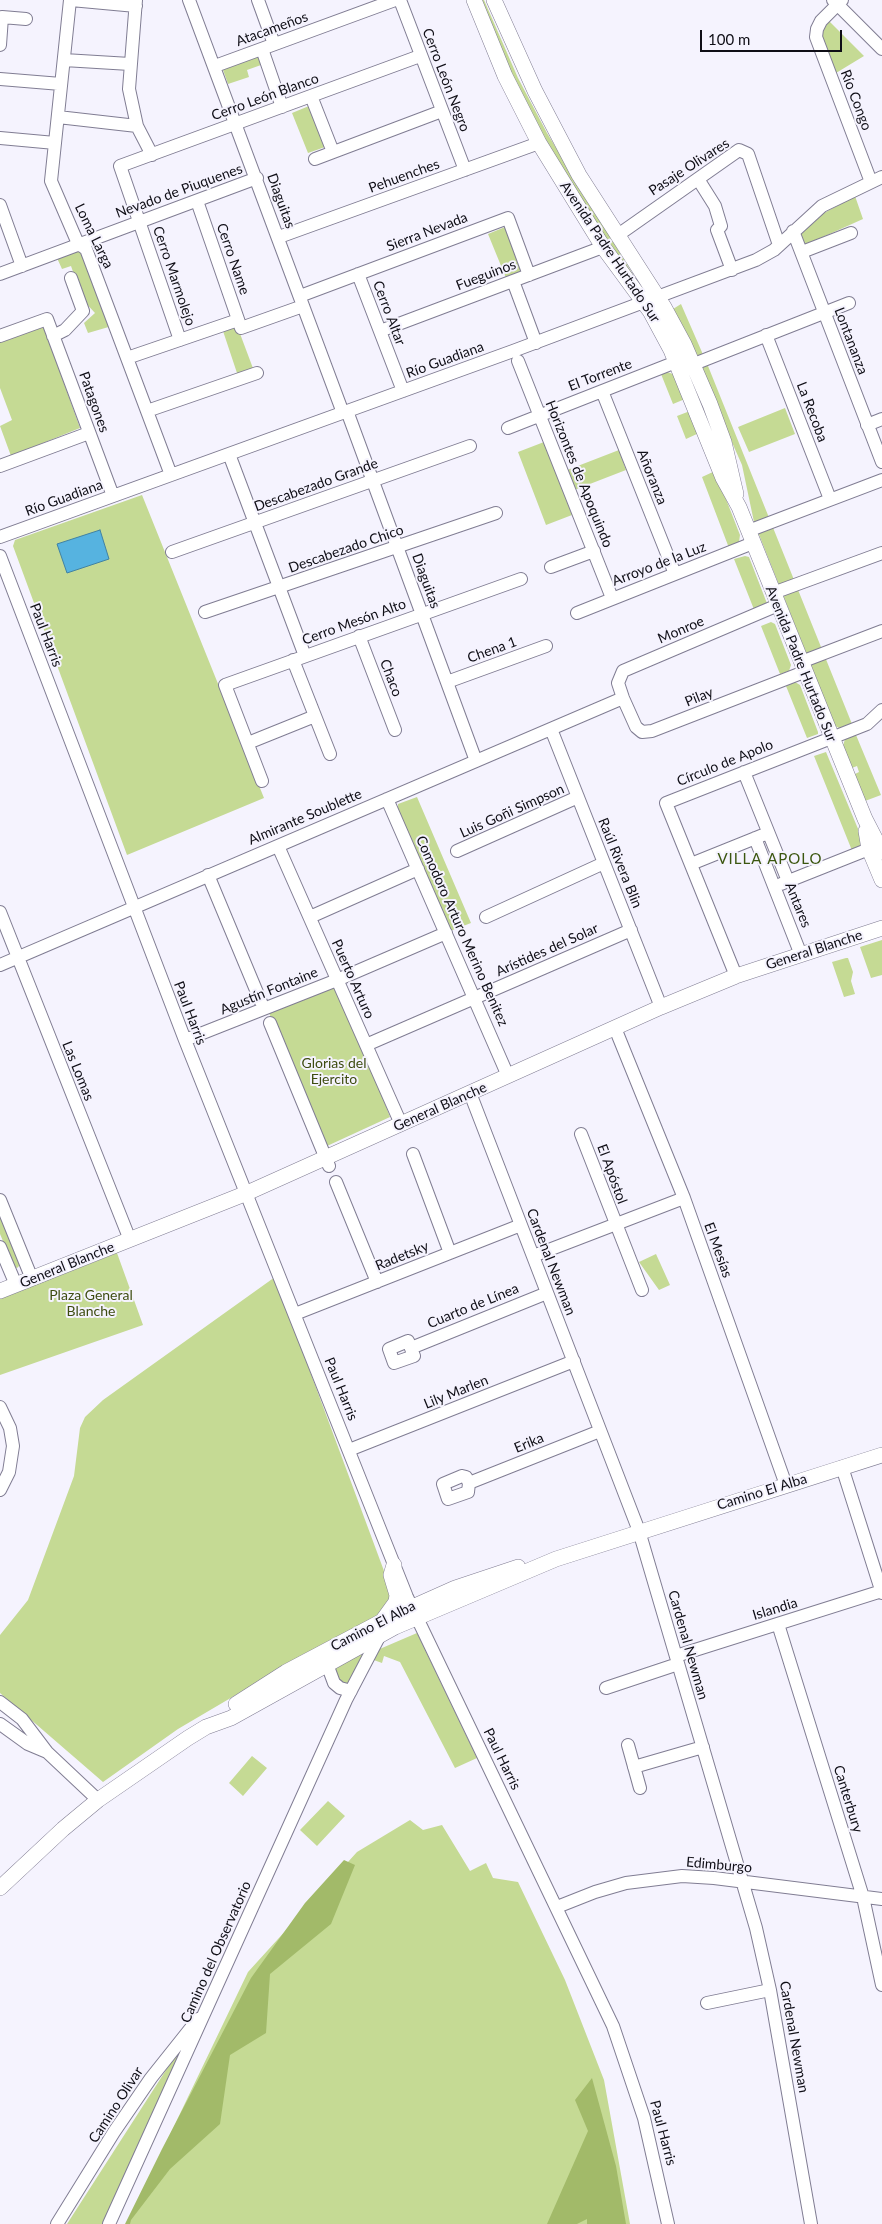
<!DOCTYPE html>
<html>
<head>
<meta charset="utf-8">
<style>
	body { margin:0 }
	#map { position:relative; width:882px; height:2224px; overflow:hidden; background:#f5f3fe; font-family:Lato,sans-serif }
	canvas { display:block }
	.scale { position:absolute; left:700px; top:30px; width:142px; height:22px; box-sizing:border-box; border:2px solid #0f0e16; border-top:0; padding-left:6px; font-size:15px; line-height:18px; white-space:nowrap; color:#0f0e16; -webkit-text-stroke:4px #f5f3fe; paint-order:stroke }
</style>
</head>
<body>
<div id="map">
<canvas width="882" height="2224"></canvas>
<div class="scale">100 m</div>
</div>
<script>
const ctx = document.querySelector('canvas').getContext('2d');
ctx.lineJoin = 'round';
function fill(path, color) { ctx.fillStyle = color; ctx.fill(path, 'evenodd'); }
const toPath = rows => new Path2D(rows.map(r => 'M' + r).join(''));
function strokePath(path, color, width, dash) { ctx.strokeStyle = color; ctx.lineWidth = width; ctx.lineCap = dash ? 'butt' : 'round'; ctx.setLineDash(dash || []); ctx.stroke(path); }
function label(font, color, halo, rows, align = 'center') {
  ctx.font = font + ' Lato,sans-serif'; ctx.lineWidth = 4; ctx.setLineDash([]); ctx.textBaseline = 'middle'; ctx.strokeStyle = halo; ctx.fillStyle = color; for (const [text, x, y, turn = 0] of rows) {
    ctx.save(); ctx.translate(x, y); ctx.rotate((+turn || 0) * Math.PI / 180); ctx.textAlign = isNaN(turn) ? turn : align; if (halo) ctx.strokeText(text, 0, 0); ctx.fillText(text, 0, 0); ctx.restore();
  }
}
const green = toPath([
	[481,0,484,0,518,78,547,133,640,286,615,254,544,138,513,78],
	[829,21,864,56,836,73,821,35,821,29],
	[257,54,261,65,247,70,249,77,228,84,222,67],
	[309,106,325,147,308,153,292,113],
	[855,196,863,219,805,245,799,234,815,218],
	[505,227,523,271,506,278,488,234],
	[83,249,112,326,88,333,84,323,95,313,83,300,71,266,62,269,57,258],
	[681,304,708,366,852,724,841,729,835,726,754,522,742,465,673,309],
	[236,323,254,371,238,376,222,328],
	[43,325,80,428,11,456,0,426,12,420,0,388,0,342],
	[667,372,676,375,685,399,673,404,661,374],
	[785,408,795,434,749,452,738,427],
	[690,411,699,433,686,439,677,416],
	[544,442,557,474,619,450,626,470,564,494,572,515,546,525,518,452],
	[715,471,740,535,739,542,729,548,702,477],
	[142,495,264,798,127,855,13,546,15,540],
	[745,556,749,557,768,606,755,612,734,559],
	[771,622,775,624,791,665,789,671,780,674,761,626],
	[795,682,800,685,818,732,818,734,807,738,786,686],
	[856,735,881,795,865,801,855,774,859,772,857,766,852,768,843,746,845,739],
	[826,752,866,848,853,853,814,756],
	[417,797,471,923,450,931,398,811,398,804],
	[882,940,882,975,871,978,860,947],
	[846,958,848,958,853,972,851,981,855,994,844,997,832,962],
	[335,987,367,1056,390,1117,327,1146,269,1013],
	[0,1215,20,1265,17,1268,14,1267,0,1234],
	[117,1253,143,1325,0,1375,0,1299],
	[656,1254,670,1285,659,1290,639,1262],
	[275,1277,397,1606,285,1666,178,1729,103,1782,0,1693,0,1635,28,1600,74,1476,80,1428,85,1417,103,1400],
	[417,1633,477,1758,455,1768,400,1662,384,1656,382,1663,371,1659,375,1651],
	[367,1649,349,1685,337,1682,333,1665],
	[252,1756,267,1768,243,1796,229,1783],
	[328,1801,345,1816,317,1846,300,1830],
	[410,1820,423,1830,442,1825,470,1871,486,1863,493,1878,518,1882,565,1980,604,2080,630,2224,127,2224,248,1972,357,1852],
	[186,2039,102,2224,67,2224,85,2196]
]);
const forest = toPath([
	[344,1860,355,1865,331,1924,270,1974,266,2033,230,2055,220,2124,170,2169,131,2220,130,2224,125,2224,162,2149,251,1978,305,1903],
	[592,2078,616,2166,626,2224,587,2224,587,2219,577,2224,547,2224,588,2131,575,2100]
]);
const water = toPath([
	[100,530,109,559,67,573,57,544,100,530]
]);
const minor = toPath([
	[70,0,51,181,76,239,79,244,86,249,171,475],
	[71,0,136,6],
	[136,0,129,89,137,126,152,155],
	[189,0,343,413],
	[258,0,274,44],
	[400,0,465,170],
	[833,0,882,49],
	[842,0,821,21,817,29,816,37,871,182],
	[0,45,2,17,26,19],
	[262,49,282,107],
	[64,60,130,64],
	[215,66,395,0],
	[0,79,61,84],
	[311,96,333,152],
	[58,117,137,126],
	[0,138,55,143],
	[315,159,442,111],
	[698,179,715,206,721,226,717,230,732,270],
	[197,201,241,328,303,306],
	[0,205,22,266],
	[793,231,882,462],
	[618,235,739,150,748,154,779,245],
	[279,237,539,143],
	[802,252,851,233],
	[0,274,257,178],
	[358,274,403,391],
	[513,281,536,343],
	[300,296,508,218,529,275],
	[380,331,603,247],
	[766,335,830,499],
	[0,336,47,319,113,496],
	[53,336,65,330,83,311,71,278],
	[180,340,120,166,420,56],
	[127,358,238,320],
	[518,361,612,598],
	[694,364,849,303],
	[602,391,675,574],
	[147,411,257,373],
	[347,411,476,761],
	[867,425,882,419],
	[508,428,676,362],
	[229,454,305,656],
	[0,466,89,433],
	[748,531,882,480],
	[0,537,513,351,756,260,774,250,822,206,882,177],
	[172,552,470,446],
	[0,556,185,1040,407,1597,613,2026,644,2118,668,2224],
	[551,567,594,551],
	[773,593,882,553],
	[778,605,623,671,618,683,623,698,636,727,642,732,652,731,804,672],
	[205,612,496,513],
	[577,613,753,543],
	[359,636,395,730],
	[293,660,330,754],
	[801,662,882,631],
	[447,682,546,646],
	[551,729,661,1007],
	[248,743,315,716],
	[744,772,788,881],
	[262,781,225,685,521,579],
	[387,799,508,1076],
	[755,838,801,955],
	[278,846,401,1124],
	[457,851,578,797],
	[691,864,763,835],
	[208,875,261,1002],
	[781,884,869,849],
	[0,912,130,1240],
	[310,917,418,869],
	[486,917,604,863],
	[0,965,623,698],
	[736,976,666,803,867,724,882,710],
	[270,1023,329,1166],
	[615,1028,684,1198,786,1485],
	[185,1040,337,980,446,933],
	[366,1045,631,930],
	[470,1093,639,1531,756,1928,770,1990,811,2224],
	[581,1134,642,1290],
	[413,1154,450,1253],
	[336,1182,377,1282],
	[0,1200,32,1279],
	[0,1247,16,1285],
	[533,1256,684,1198],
	[295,1314,521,1225],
	[408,1341,414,1356,394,1363,389,1349,408,1341],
	[411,1348,547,1293],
	[0,1407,10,1428,13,1446,9,1472,0,1490],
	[349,1450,574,1361],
	[842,1467,882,1593],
	[462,1476,466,1477,469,1483,468,1492,448,1499,443,1484,462,1476],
	[469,1483,600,1431],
	[778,1624,863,1897,882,1985],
	[328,1656,327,1664,334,1683,340,1688,351,1691],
	[676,1656,882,1591],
	[606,1688,678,1664],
	[0,1702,22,1719,47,1752,98,1800],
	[0,1724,28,1744,47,1752],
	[628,1745,640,1788],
	[634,1767,703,1747],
	[557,1907,595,1892,626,1883,682,1876,714,1878,882,1899],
	[707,2003,770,1990],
	[57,2224,114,2132,151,2078,198,2019],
	[109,2224,346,1700,380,1635]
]);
const major = toPath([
	[474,0,505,76,539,143,603,247,650,311,671,350,723,478,739,507,865,819,882,852],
	[494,0,535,91,579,175,664,307,684,344,710,404,724,442,736,494],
	[866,831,869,849,882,880],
	[0,1291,247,1193,661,1007,736,976,882,928],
	[383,1620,396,1602,397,1595,391,1575,394,1565],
	[236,1704,286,1672,390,1617,455,1588,518,1567],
	[0,1888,63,1829,98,1800,188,1738,206,1727,231,1718,395,1627,556,1559,882,1455]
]);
const streetNames = [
	["Atacameños",272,29,-20],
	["Cerro León Negro",446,80,69],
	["Cerro León Blanco",265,97,-20],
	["Río Congo",856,100,69],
	["Pasaje Olivares",689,167,-33],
	["Pehuenches",404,176,-20],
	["Nevado de Piuquenes",179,191,-20],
	["Diaguitas",281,201,70],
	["Sierra Nevada",427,232,-21],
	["Loma Larga",94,236,64],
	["Avenida Padre Hurtado Sur",610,252,56],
	["Cerro Name",233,259,71],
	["Fueguinos",486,275,-21],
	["Cerro Marmolejo",174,276,71],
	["Cerro Altar",389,313,69],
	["Lontananza",851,341,69],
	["Río Guadiana",445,360,-20],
	["El Torrente",600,375,-21],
	["Patagones",94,402,70],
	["La Recoba",812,412,69],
	["Horizontes de Apoquindo",579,474,68],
	["Añoranza",652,477,68],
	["Descabezado Grande",316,485,-20],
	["Río Guadiana",64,498,-20],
	["Descabezado Chico",346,549,-19],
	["Arroyo de la Luz",659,564,-21],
	["Diaguitas",426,581,70],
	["Cerro Mesón Alto",354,622,-20],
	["Monroe",681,630,-23],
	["Paul Harris",46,635,69],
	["Chena 1",492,650,-20],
	["Avenida Padre Hurtado Sur",801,664,68],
	["Chaco",391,678,69],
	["Pilay",699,697,-22],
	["Círculo de Apolo",725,763,-22],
	["Luis Goñi Simpson",512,811,-24],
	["Almirante Soublette",305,817,-23],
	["Raúl Rivera Blin",620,863,68],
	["Antares",798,905,68],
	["Comodoro Arturo Merino Benitez",462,931,66],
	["Arístides del Solar",547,950,-24],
	["General Blanche",814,950,-18],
	["Puerto Arturo",353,979,66],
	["Agustín Fontaine",269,991,-22],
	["Paul Harris",190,1013,69],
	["Las Lomas",78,1071,68],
	["General Blanche",440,1107,-24],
	["El Apóstol",612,1174,70],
	["El Mesías",718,1250,70],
	["Radetsky",402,1256,-22],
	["Cardenal Newman",551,1262,69],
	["General Blanche",67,1265,-22],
	["Cuarto de Línea",473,1306,-22],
	["Paul Harris",341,1389,68],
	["Lily Marlen",456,1392,-22],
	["Erika",529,1443,-22],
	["Camino El Alba",762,1492,-17],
	["Islandia",775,1609,-17],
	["Camino El Alba",373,1626,-27],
	["Cardenal Newman",688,1645,74],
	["Paul Harris",502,1759,64],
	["Canterbury",848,1799,73],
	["Edimburgo",719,1865,5],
	["Camino del Observatorio",216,1952,-66],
	["Cardenal Newman",794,2037,80],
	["Camino Olivar",116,2105,-57],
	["Paul Harris",663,2133,75]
];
const parkNames = [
	["Glorias del",334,1063],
	["Ejercito",334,1079],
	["Plaza General",91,1295],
	["Blanche",91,1311]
];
const neighbourhoodNames = [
	["VILLA APOLO",770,859]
];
fill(green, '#c5da94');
fill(forest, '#a2ba69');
fill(water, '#56b3e0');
strokePath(water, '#4182a3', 1);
strokePath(minor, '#807d93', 14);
strokePath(major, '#807d93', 16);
strokePath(minor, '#fff', 12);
strokePath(major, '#fff', 15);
label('14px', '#0f0e16', '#f5f3fe', streetNames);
label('14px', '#3e4c11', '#f5f3fe', parkNames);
ctx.letterSpacing = '1px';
label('15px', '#3b560f', '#f5f3fe', neighbourhoodNames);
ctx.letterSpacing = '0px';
</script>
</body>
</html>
